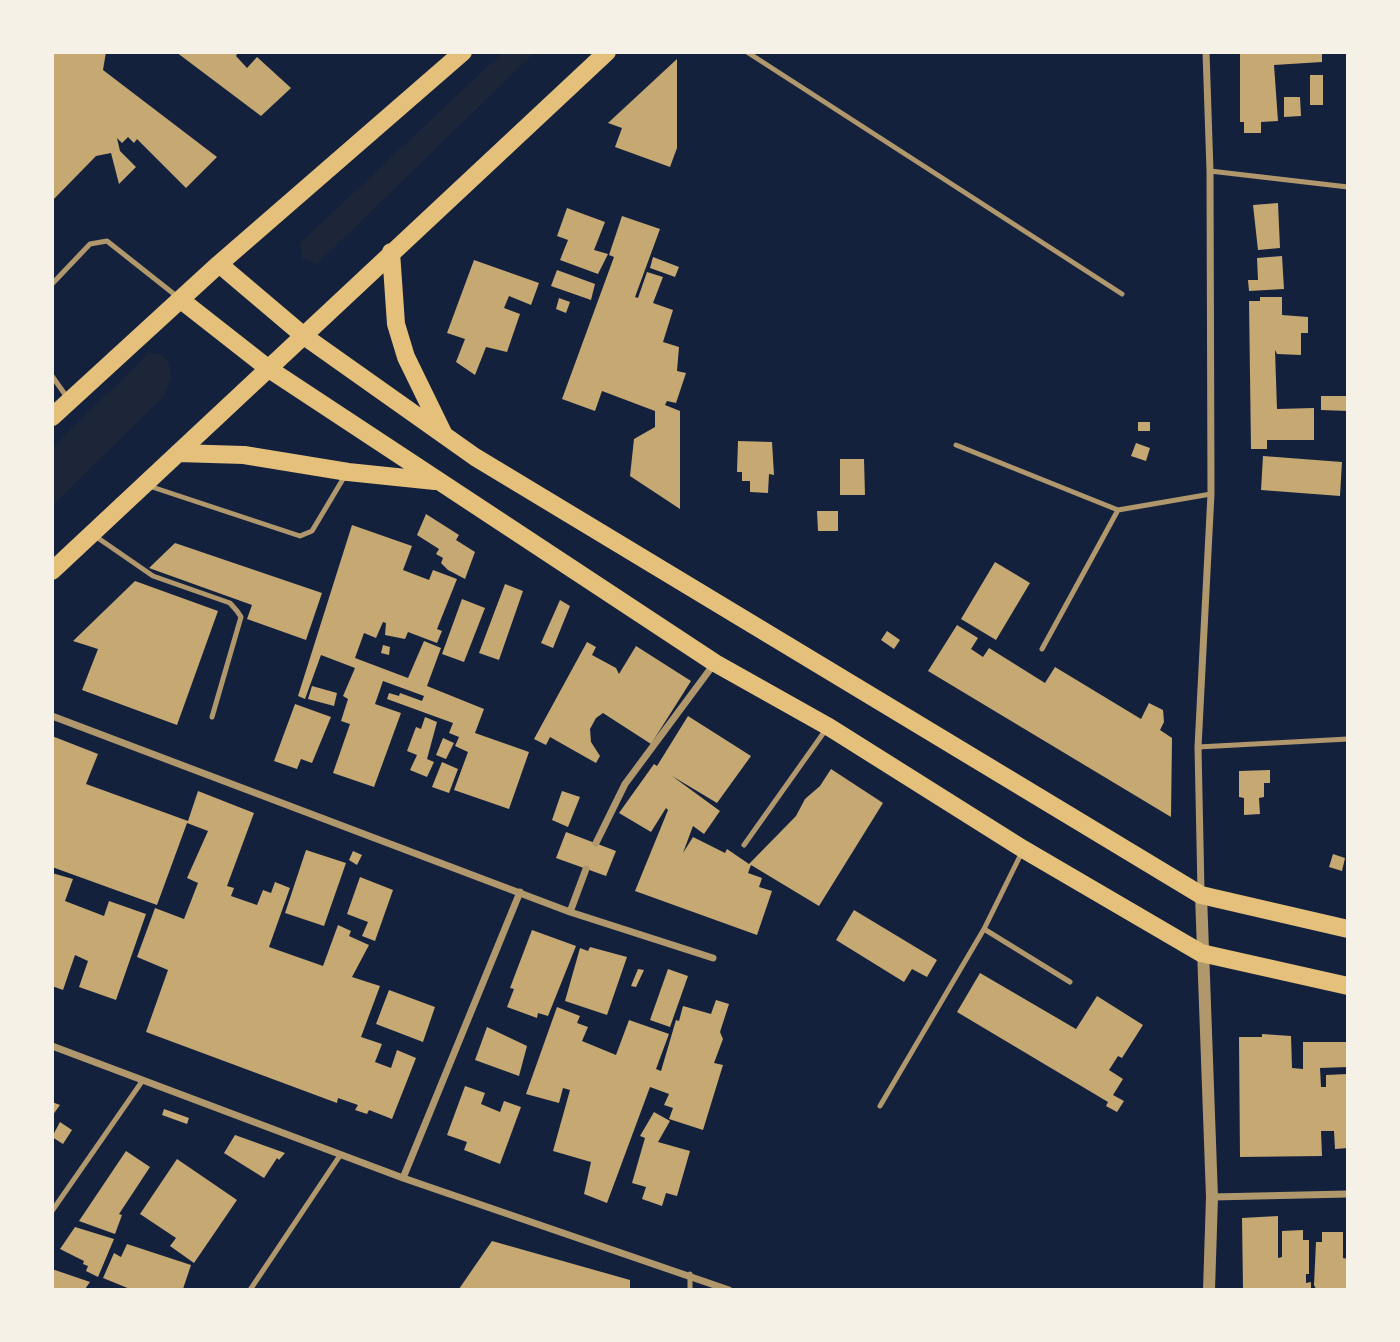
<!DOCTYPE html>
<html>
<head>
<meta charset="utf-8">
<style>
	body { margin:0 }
	#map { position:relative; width:1400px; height:1342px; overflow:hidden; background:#14213d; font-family:"Source Sans 3",sans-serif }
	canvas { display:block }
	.frame { position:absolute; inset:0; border:54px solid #f6f1e7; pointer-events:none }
</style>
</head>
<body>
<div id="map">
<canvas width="1400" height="1342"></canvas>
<div class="frame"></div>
</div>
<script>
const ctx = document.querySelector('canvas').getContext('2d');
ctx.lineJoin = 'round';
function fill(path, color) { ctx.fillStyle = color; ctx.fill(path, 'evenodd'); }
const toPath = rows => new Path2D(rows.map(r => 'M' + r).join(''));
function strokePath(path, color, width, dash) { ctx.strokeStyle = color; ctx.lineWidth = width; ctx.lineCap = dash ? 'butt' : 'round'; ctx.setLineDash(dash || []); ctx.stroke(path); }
const green = toPath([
	[503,52,534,53,317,264,302,258,300,243],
	[149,353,160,354,169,362,171,377,165,395,53,505,53,447]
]);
const building = toPath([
	[52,52,106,52,103,70,217,157,186,188,137,139,134,143,128,137,122,143,117,138,120,151,136,167,119,184,111,153,96,156,52,201],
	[176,52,238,52,236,56,247,68,257,57,291,88,261,116],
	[1240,52,1322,52,1322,62,1274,65,1278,121,1261,122,1261,133,1244,133,1244,122,1240,122],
	[677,59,677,148,670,167,615,147,622,128,608,123],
	[1310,75,1323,75,1323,105,1310,105],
	[1284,97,1300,97,1301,116,1284,117],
	[1278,203,1280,248,1258,250,1253,205],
	[567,208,605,222,594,250,608,254,598,274,560,260,568,240,557,236],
	[622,216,660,229,635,297,638,298,647,272,663,277,653,303,673,310,663,342,679,347,677,371,686,373,676,403,667,401,665,405,680,411,680,509,630,476,634,439,655,427,655,411,602,391,595,411,562,399,614,257,609,255],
	[1282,256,1284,289,1249,291,1248,280,1258,280,1257,258],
	[653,257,679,267,675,277,650,268],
	[474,260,539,283,531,305,509,296,504,308,520,314,507,352,486,347,475,375,456,362,465,339,447,333],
	[557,270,595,284,591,300,551,286],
	[1260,297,1282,297,1282,315,1308,317,1308,333,1301,333,1301,355,1277,354,1275,350,1277,409,1314,408,1314,440,1267,440,1267,449,1251,449,1249,301,1260,301],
	[559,298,570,302,566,313,556,309],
	[1321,396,1348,396,1348,411,1321,410],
	[1138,422,1150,422,1150,431,1138,431],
	[738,441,772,442,774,475,769,474,768,493,750,492,750,481,742,481,742,472,737,472],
	[1136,443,1150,448,1146,461,1131,456],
	[1263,456,1342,462,1340,496,1261,490],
	[840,459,864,459,865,495,840,495],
	[817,511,838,511,838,531,818,531],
	[426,514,459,535,456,540,475,552,465,579,448,570,441,563,443,558,436,554,439,549,417,535],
	[352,525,412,546,403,570,429,580,433,570,457,579,437,629,442,631,437,643,408,632,405,639,385,635,386,623,383,622,376,638,364,633,355,658,408,678,424,641,441,648,427,686,484,709,475,733,529,752,509,809,454,790,468,752,455,746,459,737,449,733,453,723,387,699,389,693,399,696,400,693,422,701,424,696,383,681,375,704,401,713,374,787,333,773,350,724,341,721,348,699,343,696,355,668,321,655,305,699,298,696],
	[175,543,322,593,306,640,247,619,252,605,149,568],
	[995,562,1030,583,996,640,961,619],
	[135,581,218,611,177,725,82,690,98,649,73,641],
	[505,584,523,591,499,660,479,653],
	[462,599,485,608,464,662,442,654],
	[560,600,570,606,553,648,541,643],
	[957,625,978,638,971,649,983,657,989,648,1045,683,1055,667,1141,719,1149,703,1163,710,1164,722,1160,730,1172,738,1171,817,928,671],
	[887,631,900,640,894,649,881,640],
	[587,642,596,647,592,655,616,668,619,674,636,646,691,681,651,744,603,713,596,718,590,729,591,742,600,756,596,763,550,737,546,745,534,739],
	[383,645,390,647,389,655,381,653],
	[312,686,337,693,334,706,308,699],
	[295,704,331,717,312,763,301,759,297,769,274,761],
	[688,716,751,756,717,803,672,776,720,811,704,834,693,826,683,853,693,837,725,853,727,849,749,864,796,816,805,799,820,786,831,769,883,803,819,906,751,865,748,873,762,878,759,887,772,891,757,935,635,891,668,810,666,808,651,832,619,813,654,764,657,766],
	[425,717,437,722,427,759,434,762,427,777,410,770,417,755,407,751,416,727,421,729],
	[52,736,98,754,86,784,188,821,198,791,254,813,227,886,234,888,231,896,257,905,263,890,271,893,275,882,290,888,269,947,323,966,338,925,351,931,349,936,369,945,352,977,380,986,361,1037,382,1044,375,1062,391,1068,397,1050,416,1058,392,1119,369,1110,367,1114,355,1110,358,1105,338,1098,337,1103,146,1032,168,970,137,957,155,908,184,919,198,883,187,878,208,831,187,823,157,905,52,867],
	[443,738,454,743,446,759,436,755],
	[442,762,458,769,449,793,432,787],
	[1270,770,1270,783,1264,783,1264,797,1259,798,1260,814,1244,815,1244,798,1239,797,1239,771],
	[562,791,580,797,568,827,552,820],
	[566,832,616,851,606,876,556,858],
	[306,850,346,863,324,926,285,913],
	[353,851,362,855,357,865,349,860],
	[1333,854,1345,858,1342,871,1329,867],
	[52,873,73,879,65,901,104,916,109,901,146,914,116,1000,79,987,88,961,75,955,63,990,52,986],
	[360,877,393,890,375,941,362,936,368,922,347,914],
	[854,910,937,960,927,977,912,969,904,982,836,940],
	[532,930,576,946,548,1016,538,1013,537,1018,507,1007,514,989,510,988],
	[590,947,627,957,607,1015,565,1001,580,948,588,951],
	[638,969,644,970,636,987,631,986],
	[668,969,688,976,670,1027,650,1020],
	[980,973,1076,1029,1097,996,1143,1025,1122,1058,1118,1056,1109,1070,1123,1079,1113,1095,1124,1101,1117,1112,1106,1106,1108,1102,957,1012],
	[389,990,435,1007,423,1042,376,1024],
	[716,1000,729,1004,720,1032,723,1039,714,1063,723,1065,703,1130,669,1119,673,1108,664,1105,669,1094,650,1087,607,1203,584,1194,591,1162,553,1151,570,1090,563,1088,559,1103,526,1094,557,1007,580,1016,577,1023,588,1027,582,1041,616,1055,629,1020,669,1034,656,1069,661,1071,676,1020,679,1021,683,1006,711,1014],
	[487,1027,527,1046,519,1076,475,1060],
	[1262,1034,1291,1036,1292,1068,1303,1069,1303,1042,1348,1042,1348,1067,1320,1068,1321,1087,1326,1087,1326,1075,1348,1074,1348,1148,1335,1149,1334,1131,1321,1131,1322,1156,1240,1157,1239,1037,1262,1037],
	[465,1086,485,1093,481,1104,500,1112,504,1101,521,1107,500,1164,464,1150,467,1142,447,1135],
	[52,1102,60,1105,52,1116],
	[164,1109,189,1118,187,1124,162,1115],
	[654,1112,670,1121,658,1142,690,1151,677,1196,666,1193,662,1206,642,1199,646,1187,632,1183,645,1138,640,1136],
	[60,1122,72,1130,63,1144,52,1137],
	[235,1135,285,1153,279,1160,277,1158,264,1178,224,1153],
	[126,1151,150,1167,119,1214,122,1215,115,1234,79,1221],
	[177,1159,237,1200,194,1263,170,1246,176,1238,140,1214],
	[1278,1216,1278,1258,1282,1257,1282,1231,1303,1230,1303,1240,1309,1240,1309,1274,1306,1274,1306,1283,1311,1282,1311,1289,1243,1289,1242,1218],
	[75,1227,114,1239,98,1277,86,1271,88,1266,83,1264,84,1261,60,1249],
	[1322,1232,1343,1232,1343,1258,1348,1259,1348,1289,1316,1289,1314,1285,1316,1242,1322,1242],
	[492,1241,630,1280,630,1289,459,1289],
	[127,1244,191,1265,183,1289,130,1289,103,1278,114,1253,121,1257],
	[52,1269,90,1282,85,1289,52,1289]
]);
const service = toPath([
	[747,52,1122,294],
	[1210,171,1348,187],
	[52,284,90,244,107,241,179,298],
	[52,376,69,400],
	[956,445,1118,510],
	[149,486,300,536,312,531,346,474],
	[95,536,153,576,230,603,237,611,241,617,212,717],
	[1042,649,1118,510,1211,494],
	[1198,747,1348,739],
	[744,845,827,728],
	[1022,852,984,929,1070,982],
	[880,1106,984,929],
	[52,1211,143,1080],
	[250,1290,341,1154],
	[690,1290,690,1274]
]);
const minor = toPath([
	[52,716,570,912,713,958],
	[596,843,625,784,714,664],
	[1201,891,1198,747,1211,494,1210,171,1206,52],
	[570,912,586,869],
	[52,1046,403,1178,729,1290],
	[403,1178,520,892],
	[1212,1197,1348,1194]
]);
const tertiary = toPath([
	[1201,895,1212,1197,1209,1290]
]);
const primary = toPath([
	[391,252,396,324,406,357,444,435],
	[219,264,304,336,475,457,1201,895,1348,929],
	[181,300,269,369,715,663,829,727,1023,849,1201,953,1348,986],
	[52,417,219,264,463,52],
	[178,453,244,455,348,472,435,481],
	[52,571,607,52]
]);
fill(green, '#1d2539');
fill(building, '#c6a872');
strokePath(service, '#b1986c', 5);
strokePath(minor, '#b1986c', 7);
strokePath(tertiary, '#b1986c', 12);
strokePath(primary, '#e5c07b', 18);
</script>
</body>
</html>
